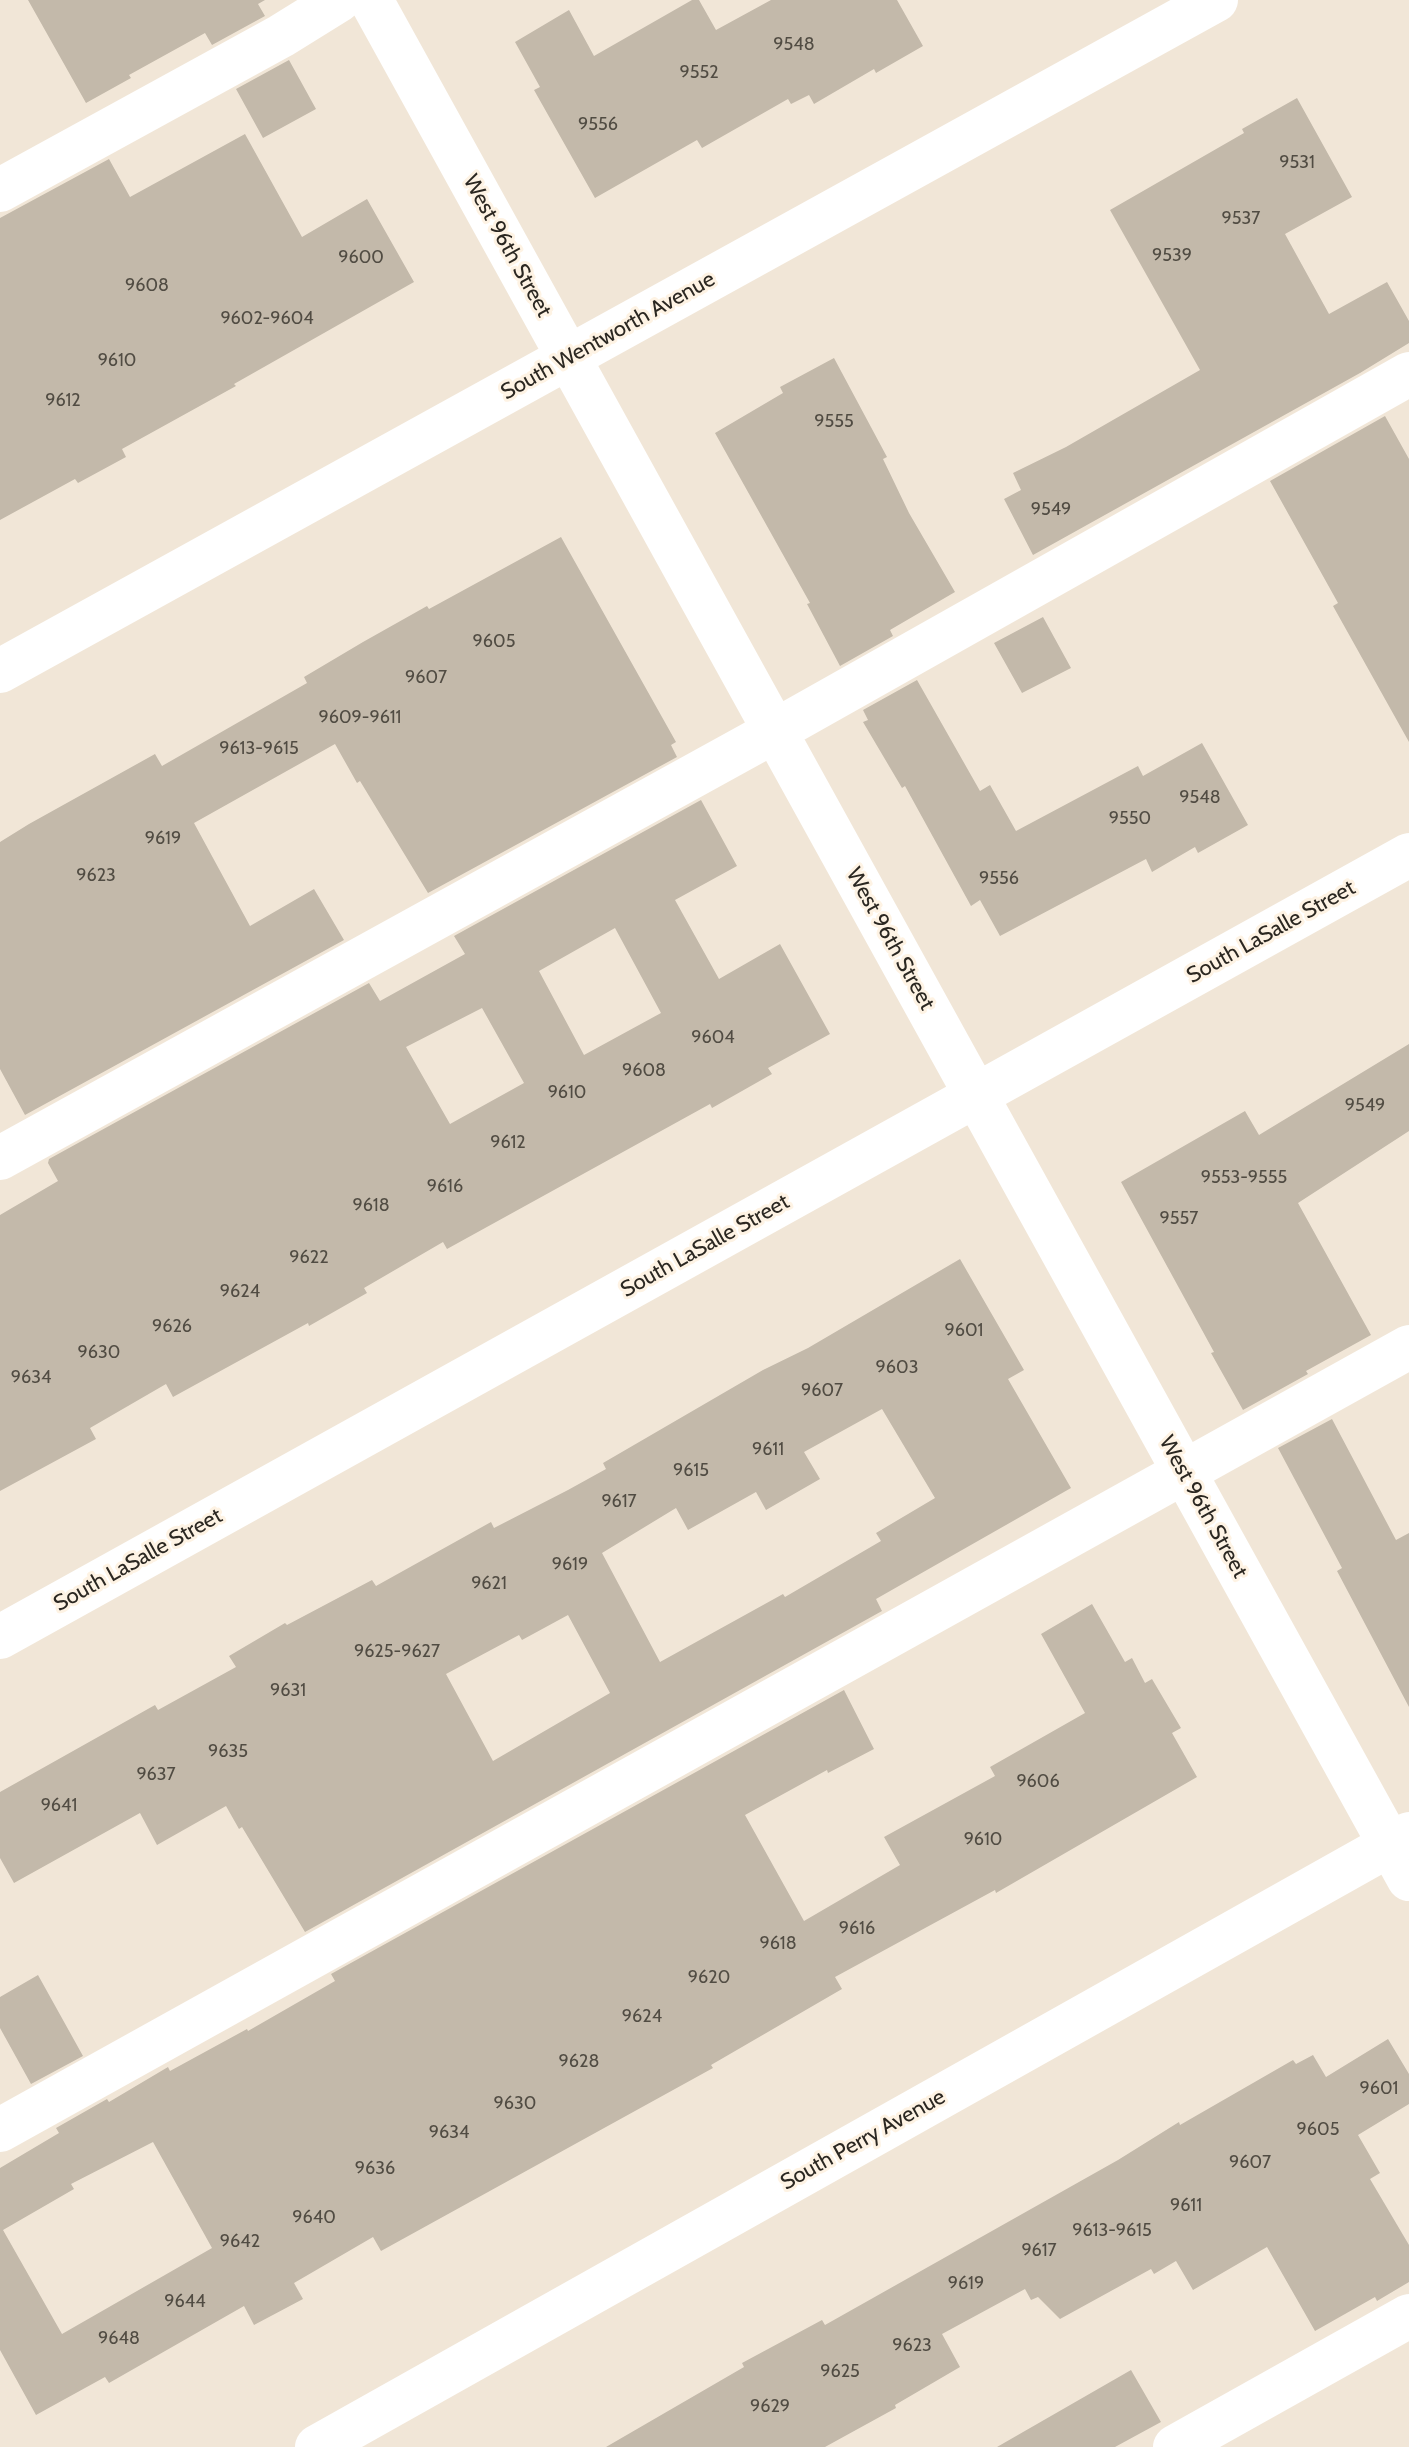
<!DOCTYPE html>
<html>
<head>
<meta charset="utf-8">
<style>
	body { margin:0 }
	canvas { display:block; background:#f1e6d7 }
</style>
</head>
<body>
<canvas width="1409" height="2447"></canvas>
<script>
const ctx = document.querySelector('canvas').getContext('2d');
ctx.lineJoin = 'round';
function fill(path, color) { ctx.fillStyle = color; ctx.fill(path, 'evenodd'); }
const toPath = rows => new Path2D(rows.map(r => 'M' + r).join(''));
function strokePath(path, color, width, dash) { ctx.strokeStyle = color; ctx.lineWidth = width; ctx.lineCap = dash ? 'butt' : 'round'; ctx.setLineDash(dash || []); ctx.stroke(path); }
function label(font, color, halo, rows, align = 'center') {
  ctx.font = font + ' Cabin,sans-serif'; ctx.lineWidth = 6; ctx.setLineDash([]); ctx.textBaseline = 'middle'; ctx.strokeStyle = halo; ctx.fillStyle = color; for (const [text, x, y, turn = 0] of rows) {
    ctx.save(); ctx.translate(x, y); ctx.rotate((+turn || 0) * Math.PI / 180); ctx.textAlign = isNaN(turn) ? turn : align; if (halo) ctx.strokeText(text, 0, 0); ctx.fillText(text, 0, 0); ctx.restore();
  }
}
const building = toPath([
	[28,0,265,0,258,4,265,16,212,45,205,33,129,75,131,78,86,103],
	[692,0,699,0,716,30,771,0,897,0,923,46,876,73,874,69,814,104,809,95,791,104,788,99,702,148,697,140,595,198,534,90,540,87,515,42,569,10,594,56],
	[289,60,316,109,263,138,236,89],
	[1297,98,1352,197,1285,234,1329,314,1387,282,1409,321,1409,343,1360,373,1033,555,1004,499,1021,490,1013,473,1066,447,1200,370,1110,210,1244,133,1242,129],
	[245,134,302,237,367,199,414,282,234,384,236,386,122,449,126,457,78,483,75,479,0,520,0,218,109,159,130,197],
	[834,358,887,457,883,459,909,513,955,592,890,630,893,636,840,666,807,604,810,603,715,433,783,393,780,387],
	[1385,416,1409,459,1409,742,1333,606,1338,603,1270,481],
	[561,537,676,742,671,745,677,757,428,893,360,781,357,783,335,744,194,823,250,926,314,889,344,940,25,1115,0,1069,0,842,29,824,155,754,162,766,307,683,304,677,363,642,427,606,429,609],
	[1043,617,1071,668,1022,693,994,643],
	[917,680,980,791,990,785,1016,831,1138,766,1143,776,1202,743,1248,825,1198,853,1195,847,1152,872,1146,859,1000,936,980,900,971,906,905,786,902,788,863,722,868,720,863,710],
	[701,800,737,866,675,900,719,979,780,944,830,1034,768,1068,772,1074,712,1108,710,1104,447,1249,443,1242,364,1288,367,1293,309,1326,308,1323,173,1397,166,1384,90,1428,96,1439,0,1491,0,1215,58,1181,48,1163,49,1159,369,983,380,1001,465,954,454,936],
	[615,928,661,1013,584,1055,539,971],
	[482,1008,524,1083,450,1124,406,1047],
	[1409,1044,1409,1131,1298,1203,1371,1335,1306,1371,1308,1374,1243,1410,1211,1353,1214,1352,1121,1182,1245,1111,1259,1135],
	[960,1259,1024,1370,1008,1379,1071,1488,876,1599,882,1611,305,1932,242,1827,239,1829,226,1806,157,1845,140,1813,14,1883,0,1858,0,1792,155,1705,158,1710,236,1667,229,1656,285,1623,287,1625,372,1580,376,1586,491,1522,494,1528,568,1490,606,1469,603,1463,763,1370,808,1348],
	[882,1409,935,1498,876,1533,881,1541,785,1597,783,1594,660,1662,602,1553,676,1508,688,1530,756,1492,766,1510,820,1479,804,1452],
	[568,1615,610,1693,493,1761,446,1674,519,1635,522,1640],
	[1332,1419,1396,1540,1409,1533,1409,1707,1337,1571,1342,1568,1278,1448],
	[1092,1604,1125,1662,1132,1658,1145,1683,1152,1679,1181,1728,1172,1733,1197,1777,996,1893,995,1890,835,1977,842,1989,711,2065,713,2068,381,2251,373,2237,294,2283,303,2299,254,2325,244,2306,109,2383,105,2377,36,2415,0,2350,0,2168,59,2133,56,2128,107,2099,109,2102,168,2067,170,2071,247,2029,248,2031,335,1981,331,1974,844,1690,874,1749,828,1773,827,1770,745,1815,804,1921,900,1865,884,1837,995,1776,990,1767,1085,1713,1041,1634],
	[153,2142,212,2248,62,2334,3,2230,74,2189,71,2184],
	[38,1975,83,2056,31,2084,0,2028,0,1997],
	[1388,2039,1409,2074,1409,2104,1358,2135,1380,2173,1370,2179,1409,2245,1409,2282,1377,2301,1375,2297,1315,2331,1267,2247,1193,2290,1176,2261,1154,2274,1151,2269,1060,2319,1038,2297,1031,2300,1025,2289,942,2334,960,2367,895,2405,896,2408,825,2447,606,2447,744,2367,742,2363,822,2320,825,2325,1118,2160,1179,2122,1180,2125,1293,2060,1296,2064,1313,2055,1326,2077],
	[1131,2370,1161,2422,1115,2447,997,2447]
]);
const minor = toPath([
	[371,0,1409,1879],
	[0,190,281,36,339,0],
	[0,671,1216,0],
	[0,1158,775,731,1409,374],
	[0,1637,1409,855],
	[0,2130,1409,1347],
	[317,2447,1409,1834],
	[1175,2447,1409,2316]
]);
const numberNames = [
	["9548",794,45],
	["9552",699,73],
	["9556",598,125],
	["9531",1297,163],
	["9537",1241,219],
	["9539",1172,256],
	["9600",361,258],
	["9608",147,286],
	["9602-9604",267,319],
	["9610",117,361],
	["9612",63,401],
	["9555",834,422],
	["9549",1051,510],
	["9605",494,642],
	["9607",426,678],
	["9609-9611",360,718],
	["9613-9615",259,749],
	["9548",1200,798],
	["9550",1130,819],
	["9619",163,839],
	["9623",96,876],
	["9556",999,879],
	["9604",713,1038],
	["9608",644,1071],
	["9610",567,1093],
	["9549",1365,1106],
	["9612",508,1143],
	["9553-9555",1244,1178],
	["9616",445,1187],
	["9618",371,1206],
	["9557",1179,1219],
	["9622",309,1258],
	["9624",240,1292],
	["9626",172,1327],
	["9601",964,1331],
	["9630",99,1353],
	["9603",897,1368],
	["9634",31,1378],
	["9607",822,1391],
	["9611",768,1450],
	["9615",691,1471],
	["9617",619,1502],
	["9619",570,1565],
	["9621",489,1584],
	["9625-9627",397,1652],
	["9631",288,1691],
	["9635",228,1752],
	["9637",156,1775],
	["9606",1038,1782],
	["9641",59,1806],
	["9610",983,1840],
	["9616",857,1929],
	["9618",778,1944],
	["9620",709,1978],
	["9624",642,2017],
	["9628",579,2062],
	["9601",1379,2089],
	["9630",515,2104],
	["9605",1318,2130],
	["9634",449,2133],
	["9607",1250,2163],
	["9636",375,2169],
	["9611",1186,2206],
	["9640",314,2218],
	["9613-9615",1112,2231],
	["9642",240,2242],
	["9617",1039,2251],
	["9619",966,2284],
	["9644",185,2302],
	["9648",119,2339],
	["9623",912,2346],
	["9625",840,2372],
	["9629",770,2407]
];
const streetNames = [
	["West 96th Street",507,246,61],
	["South Wentworth Avenue",608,336,-29],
	["South LaSalle Street",1271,932,-29],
	["West 96th Street",890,939,61],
	["South LaSalle Street",705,1246,-29],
	["West 96th Street",1203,1507,61],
	["South LaSalle Street",138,1560,-29],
	["South Perry Avenue",863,2140,-29]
];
fill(building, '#c3b9aa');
strokePath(minor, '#fff', 44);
label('18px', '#514c43', null, numberNames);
label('22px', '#2b2721', '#fef3e4', streetNames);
</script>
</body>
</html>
